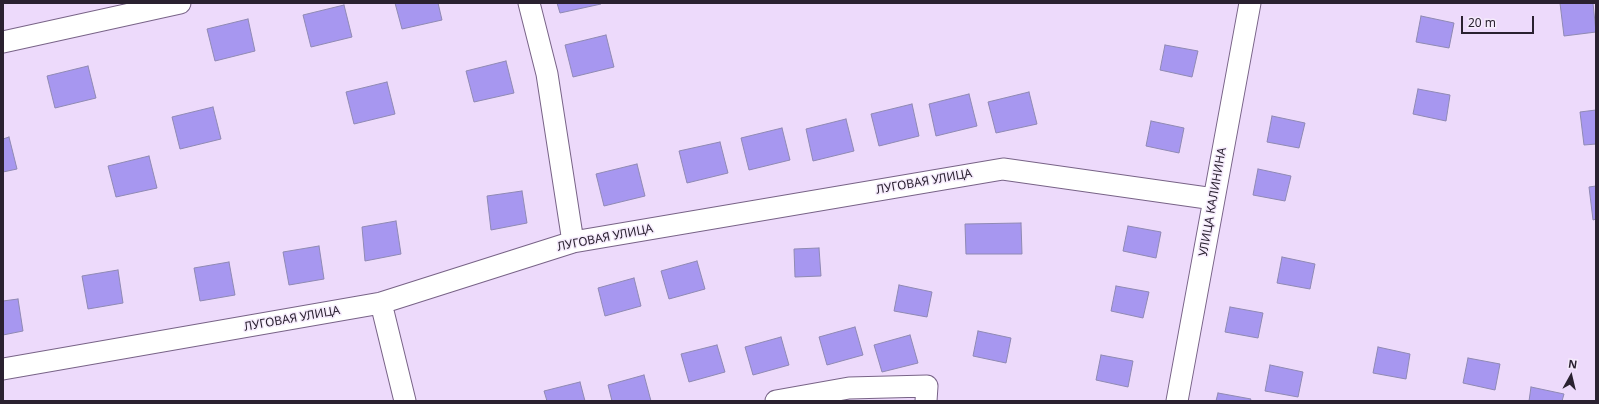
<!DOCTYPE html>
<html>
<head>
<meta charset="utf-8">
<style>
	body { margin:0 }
	#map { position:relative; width:1599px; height:404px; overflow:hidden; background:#eddafb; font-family:"Noto Sans",sans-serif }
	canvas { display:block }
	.frame { position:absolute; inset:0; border:4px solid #2a2130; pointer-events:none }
	.north { position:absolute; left:1551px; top:356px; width:40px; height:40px; -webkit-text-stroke:3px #f5ebfc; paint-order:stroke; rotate:8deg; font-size:11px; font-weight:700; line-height:16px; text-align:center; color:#2a2130 }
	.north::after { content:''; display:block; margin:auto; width:14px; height:18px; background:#2a2130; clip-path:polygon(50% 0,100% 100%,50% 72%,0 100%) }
	.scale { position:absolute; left:1461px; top:16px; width:73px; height:18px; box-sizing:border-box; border:2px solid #2a2130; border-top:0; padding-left:5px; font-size:12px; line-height:14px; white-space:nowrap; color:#2a2130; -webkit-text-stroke:3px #f5ebfc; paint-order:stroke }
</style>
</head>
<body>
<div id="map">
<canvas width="1599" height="404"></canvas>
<div class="frame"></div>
<div class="north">N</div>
<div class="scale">20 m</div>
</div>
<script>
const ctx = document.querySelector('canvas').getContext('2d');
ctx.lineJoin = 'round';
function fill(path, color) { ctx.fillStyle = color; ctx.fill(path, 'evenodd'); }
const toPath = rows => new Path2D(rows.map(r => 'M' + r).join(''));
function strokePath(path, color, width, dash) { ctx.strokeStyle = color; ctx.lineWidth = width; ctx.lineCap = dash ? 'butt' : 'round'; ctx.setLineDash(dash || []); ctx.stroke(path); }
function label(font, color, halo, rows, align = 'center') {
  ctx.font = font + ' "Noto Sans",sans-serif'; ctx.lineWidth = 3; ctx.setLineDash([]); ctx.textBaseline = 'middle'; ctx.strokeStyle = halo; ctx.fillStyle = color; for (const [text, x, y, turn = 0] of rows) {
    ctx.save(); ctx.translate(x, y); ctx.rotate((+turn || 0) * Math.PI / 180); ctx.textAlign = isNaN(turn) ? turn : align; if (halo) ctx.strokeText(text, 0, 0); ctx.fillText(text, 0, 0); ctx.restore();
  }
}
const building = toPath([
	[395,3,438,3,442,20,402,29,395,3],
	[557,3,601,3,601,4,560,13,557,3],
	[1560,3,1593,3,1596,32,1564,36,1560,3],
	[344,5,352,37,311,47,303,15,344,5],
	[1421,16,1454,23,1449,48,1416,42,1421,16],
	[248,19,255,51,215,61,207,29,248,19],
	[606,35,614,67,573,77,565,45,606,35],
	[1165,45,1198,51,1192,77,1160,70,1165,45],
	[506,61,514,93,474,102,466,71,506,61],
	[88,66,96,98,55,108,47,76,88,66],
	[387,82,395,114,354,124,346,92,387,82],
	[1418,89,1450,95,1446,121,1413,114,1418,89],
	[1029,92,1037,124,996,133,988,102,1029,92],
	[969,94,977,126,936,136,929,104,969,94],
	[912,104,919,136,879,146,871,114,912,104],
	[213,107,221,139,180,149,172,117,213,107],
	[1596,110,1596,144,1584,145,1580,112,1596,110],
	[1272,116,1305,123,1299,148,1267,142,1272,116],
	[846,119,854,151,813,161,806,129,846,119],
	[1151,121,1184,128,1179,153,1146,146,1151,121],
	[782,128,790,160,749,170,741,138,782,128],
	[9,137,17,169,3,172,3,139,9,137],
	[720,142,728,173,687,183,679,151,720,142],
	[149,156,157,188,116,197,108,166,149,156],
	[637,164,645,196,604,206,596,174,637,164],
	[1258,169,1291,176,1285,201,1253,195,1258,169],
	[1596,186,1596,219,1593,220,1589,187,1596,186],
	[522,191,527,223,491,230,487,196,522,191],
	[396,221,401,254,365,261,362,227,396,221],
	[1021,223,1022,254,966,254,965,224,1021,223],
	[1128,226,1161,232,1156,258,1123,251,1128,226],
	[319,246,324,279,289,285,283,252,319,246],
	[819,248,821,276,795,277,794,249,819,248],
	[1282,257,1315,264,1310,289,1277,283,1282,257],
	[697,261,705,289,669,299,661,271,697,261],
	[229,262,235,295,200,301,194,268,229,262],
	[118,270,123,303,88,309,82,276,118,270],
	[634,278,641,306,605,316,598,288,634,278],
	[899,285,932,292,927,317,894,311,899,285],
	[1116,286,1149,292,1143,318,1111,311,1116,286],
	[18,299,23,331,3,335,3,301,18,299],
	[1230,307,1263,313,1258,338,1225,332,1230,307],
	[855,327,863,355,827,365,819,337,855,327],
	[978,331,1011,338,1006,363,973,356,978,331],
	[910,335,918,363,882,372,874,345,910,335],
	[781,337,789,365,753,375,745,347,781,337],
	[717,345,725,372,689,382,681,354,717,345],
	[1378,347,1410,354,1406,379,1373,373,1378,347],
	[1101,355,1133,361,1128,387,1096,380,1101,355],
	[1468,358,1500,364,1495,390,1463,383,1468,358],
	[1270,365,1303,372,1298,397,1265,391,1270,365],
	[644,375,651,401,612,401,608,385,644,375],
	[580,382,585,401,547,401,544,391,580,382],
	[1531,387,1564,394,1562,401,1529,401,1531,387],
	[1218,393,1251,399,1250,401,1216,401,1218,393]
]);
const street = toPath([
	[529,3,547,74,573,242],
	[3,42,180,3],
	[381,303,405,401],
	[3,369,381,303,573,242,1003,169,1214,199],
	[776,401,849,388,927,386,926,401],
	[1177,401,1250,3]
]);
const streetNames = [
	["ЛУГОВАЯ УЛИЦА",924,182,-10],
	["УЛИЦА КАЛИНИНА",1213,202,-80],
	["ЛУГОВАЯ УЛИЦА",605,238,-11],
	["ЛУГОВАЯ УЛИЦА",292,319,-10]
];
fill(building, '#a797f0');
strokePath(building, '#8f89b3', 1);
strokePath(street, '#786387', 23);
strokePath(street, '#fff', 21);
label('12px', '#2a2130', '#f5ebfc', streetNames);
</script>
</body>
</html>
